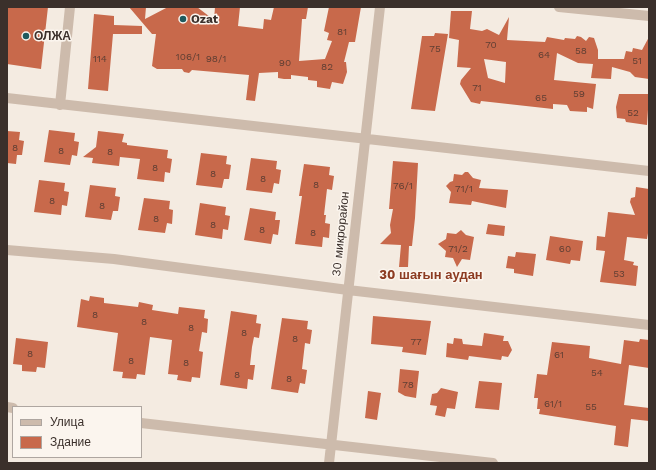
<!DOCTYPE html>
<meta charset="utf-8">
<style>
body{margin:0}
#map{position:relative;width:656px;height:470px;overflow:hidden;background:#f4ebe1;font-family:"Work Sans",sans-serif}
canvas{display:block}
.frame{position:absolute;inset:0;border:8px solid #3b302b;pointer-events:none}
.legend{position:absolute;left:12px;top:406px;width:130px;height:52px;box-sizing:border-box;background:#fbf5ee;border:1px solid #aea6a0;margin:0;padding:5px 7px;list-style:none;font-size:12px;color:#3b302b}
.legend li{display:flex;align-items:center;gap:8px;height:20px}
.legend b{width:20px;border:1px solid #aea6a0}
</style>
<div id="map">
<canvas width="656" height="470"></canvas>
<div class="frame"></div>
<ul class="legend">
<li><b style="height:5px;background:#cdbbac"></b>Улица</li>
<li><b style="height:11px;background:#c8694b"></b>Здание</li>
</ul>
</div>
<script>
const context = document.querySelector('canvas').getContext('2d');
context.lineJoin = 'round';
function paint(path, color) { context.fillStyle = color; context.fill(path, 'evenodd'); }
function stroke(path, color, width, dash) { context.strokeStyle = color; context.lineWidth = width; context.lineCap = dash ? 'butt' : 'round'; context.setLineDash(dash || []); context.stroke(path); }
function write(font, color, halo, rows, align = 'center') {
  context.font = font + ' "Work Sans",sans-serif'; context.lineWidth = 3; context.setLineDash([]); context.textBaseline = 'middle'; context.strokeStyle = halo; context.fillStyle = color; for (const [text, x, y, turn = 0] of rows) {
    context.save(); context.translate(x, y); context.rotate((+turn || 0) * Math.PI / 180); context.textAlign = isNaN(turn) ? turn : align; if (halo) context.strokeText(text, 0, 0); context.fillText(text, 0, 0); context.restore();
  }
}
paint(new Path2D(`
 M 7,7 L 48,7 L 41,69 L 7,64 Z
 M 129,7 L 146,7 L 145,19 L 168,7 L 197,7 L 214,20 L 215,7 L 240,7 L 238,26 L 263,29 L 264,19 L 271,20 L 274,7 L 308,7 L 306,19 L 302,19 L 299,61 L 325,59 L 332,41 L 327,40 L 329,33 L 324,31 L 329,7 L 361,7 L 355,42 L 349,42 L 344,62 L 346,62 L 347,72 L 343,84 L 332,82 L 330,89 L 317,87 L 317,81 L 308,80 L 308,77 L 291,75 L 291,79 L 284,79 L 278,78 L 278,72 L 259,73 L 255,101 L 246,100 L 249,75 L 192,70 L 189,73 L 184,72 L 182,69 L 157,69 L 152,66 L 156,34 L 152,34 Z
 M 451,11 L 472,11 L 470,29 L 482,31 L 487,29 L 499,35 L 509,17 L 507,40 L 545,42 L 547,37 L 564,40 L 565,38 L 575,39 L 577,36 L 581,37 L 586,41 L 589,37 L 594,38 L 598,50 L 598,59 L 624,59 L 626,51 L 632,52 L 633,48 L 642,50 L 649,37 L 649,79 L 635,77 L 630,72 L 612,67 L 611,79 L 591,78 L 593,64 L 578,63 L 557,53 L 554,80 L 596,84 L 593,109 L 587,107 L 587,112 L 570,111 L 567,105 L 553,104 L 553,109 L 481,101 L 480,104 L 471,102 L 460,84 L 461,80 L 471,68 L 457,67 L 459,40 L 449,38 ZM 484,59 L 506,62 L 505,83 L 488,78 Z
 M 94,14 L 114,16 L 114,25 L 142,26 L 142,34 L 113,34 L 108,91 L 88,89 Z
 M 435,33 L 448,34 L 435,111 L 411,109 L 422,36 L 434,36 Z
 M 619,94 L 649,94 L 647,125 L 626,122 L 625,119 L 617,118 L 616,107 Z
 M 49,130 L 75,133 L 74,141 L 79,142 L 77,156 L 72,155 L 70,165 L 44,162 Z
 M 7,131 L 20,132 L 19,140 L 24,141 L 22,155 L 17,155 L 16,164 L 7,163 Z
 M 98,131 L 124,134 L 122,142 L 127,143 L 127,145 L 168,150 L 167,158 L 172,159 L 170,173 L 165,172 L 164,182 L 137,179 L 140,159 L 120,157 L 119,166 L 92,163 L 93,158 L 83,157 L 96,147 Z
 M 201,153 L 227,156 L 226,164 L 231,165 L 229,179 L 224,179 L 222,188 L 196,185 Z
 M 251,158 L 277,161 L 276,169 L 281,170 L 279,184 L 274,183 L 272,193 L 246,190 Z
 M 393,161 L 418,163 L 415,218 L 412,246 L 409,246 L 408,267 L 399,267 L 401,245 L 380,244 L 391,233 L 390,225 L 393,209 L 389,209 Z
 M 304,164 L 330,167 L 329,175 L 334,176 L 332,190 L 327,189 L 324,215 L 326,215 L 325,223 L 330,224 L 329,238 L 323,237 L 322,247 L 295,244 L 302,196 L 299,196 Z
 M 465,172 L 468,172 L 473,178 L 481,180 L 479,188 L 508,190 L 506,208 L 472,201 L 471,205 L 449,203 L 451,192 L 446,186 L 450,182 L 453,181 L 454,174 L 462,175 Z
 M 39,180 L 65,183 L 64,191 L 69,192 L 67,206 L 62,205 L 61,215 L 34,212 Z
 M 90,185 L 116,188 L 115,196 L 120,197 L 118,211 L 113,211 L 111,220 L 85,217 Z
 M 636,187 L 649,189 L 649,227 L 647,239 L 627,237 L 624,260 L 634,262 L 633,265 L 638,266 L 636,286 L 600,282 L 605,251 L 596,250 L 597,236 L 605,237 L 608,212 L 635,215 L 630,202 L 631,198 L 635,197 Z
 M 144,198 L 170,201 L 169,209 L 173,210 L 172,224 L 167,223 L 165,233 L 138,230 Z
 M 200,203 L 226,207 L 225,215 L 230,216 L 228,230 L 223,229 L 222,239 L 195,235 Z
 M 250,208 L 276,212 L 275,220 L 280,220 L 278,235 L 273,234 L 271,244 L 244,240 Z
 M 488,224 L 505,226 L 504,236 L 486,234 Z
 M 461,230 L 466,235 L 474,237 L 470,260 L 462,259 L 457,267 L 453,258 L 445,257 L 446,251 L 438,244 L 446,239 L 447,233 L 456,234 Z
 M 550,236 L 583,241 L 580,261 L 571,260 L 570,264 L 546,260 Z
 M 516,252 L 536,254 L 533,276 L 514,273 L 514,269 L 506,268 L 508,256 L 515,257 Z
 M 90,296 L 104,298 L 104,303 L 138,307 L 139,302 L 153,305 L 152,310 L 178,314 L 179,307 L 205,310 L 204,318 L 208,319 L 207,333 L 202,332 L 199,351 L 203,352 L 200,378 L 192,377 L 191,382 L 177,380 L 178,375 L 168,374 L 172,340 L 150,337 L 145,375 L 137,374 L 136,379 L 122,378 L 123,372 L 113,371 L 118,333 L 77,327 L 81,299 L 89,301 Z
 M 231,311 L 257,315 L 256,323 L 261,324 L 259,338 L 254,337 L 252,347 L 250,365 L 255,365 L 253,380 L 248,379 L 247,389 L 220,385 Z
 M 373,316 L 431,321 L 426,355 L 402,352 L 403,347 L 371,344 Z
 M 282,318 L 308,321 L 307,329 L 312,330 L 310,344 L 305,343 L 302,369 L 307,370 L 305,384 L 300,383 L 298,393 L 271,389 Z
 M 484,333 L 504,336 L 503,341 L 508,341 L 512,350 L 508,357 L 502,356 L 501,360 L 469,356 L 468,360 L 446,357 L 447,343 L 453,344 L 454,338 L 462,339 L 463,344 L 482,346 Z
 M 16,338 L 48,342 L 45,368 L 37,367 L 36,372 L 22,371 L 22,365 L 13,364 Z
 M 640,339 L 649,340 L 649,368 L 629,365 L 624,405 L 649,408 L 649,421 L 631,419 L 628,447 L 614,445 L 616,426 L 539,414 L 540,409 L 537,409 L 538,398 L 534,398 L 537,374 L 547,375 L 552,342 L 590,346 L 589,358 L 621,364 L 624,340 L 639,342 Z
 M 400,369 L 419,371 L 416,398 L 405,396 L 398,392 Z
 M 479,381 L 502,383 L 499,410 L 475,408 Z
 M 441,388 L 458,392 L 455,409 L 447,408 L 445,417 L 435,415 L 437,406 L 430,405 L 432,394 L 437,393 Z
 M 368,391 L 381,393 L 377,420 L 365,418 Z`), '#c8694b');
stroke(new Path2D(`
 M 559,7 L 649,16
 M 7,98 L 649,171
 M 60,105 L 70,7
 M 7,250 L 114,259 L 348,290 L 649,325
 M 7,407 L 13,408
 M 141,423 L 493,463
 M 329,463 L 380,7`), '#cdbbac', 10);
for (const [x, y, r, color] of [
 [183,19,4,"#1f5a5e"],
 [26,36,4,"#1f5a5e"]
]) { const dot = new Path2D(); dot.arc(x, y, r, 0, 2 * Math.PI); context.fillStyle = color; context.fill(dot); stroke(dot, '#fbf5ee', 1.5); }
write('10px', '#5e3e33', null, [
 ["81",342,32],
 ["70",491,45],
 ["75",435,49],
 ["58",581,51],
 ["64",544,55],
 ["106/1",188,57],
 ["114",100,59],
 ["98/1",216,59],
 ["51",637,61],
 ["90",285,63],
 ["82",327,67],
 ["71",477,88],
 ["59",579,94],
 ["65",541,98],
 ["52",633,113],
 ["8",15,148],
 ["8",61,151],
 ["8",110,152],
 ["8",155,168],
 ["8",213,174],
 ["8",263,179],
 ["8",316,185],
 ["76/1",403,186],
 ["71/1",464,189],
 ["8",52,201],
 ["8",102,206],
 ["8",156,219],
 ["8",213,225],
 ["8",262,230],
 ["8",313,233],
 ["71/2",458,249],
 ["60",565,249],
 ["53",619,274],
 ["8",95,315],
 ["8",144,322],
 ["8",191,328],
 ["8",244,333],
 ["8",295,339],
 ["77",416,342],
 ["8",30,354],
 ["61",559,355],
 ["8",131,361],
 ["8",186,363],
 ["54",597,373],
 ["8",237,375],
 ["8",289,379],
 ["78",408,385],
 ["61/1",553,404],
 ["55",591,407]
]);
write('bold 12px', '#3b302b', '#fbf5ee', [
 ["Ozat",191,19],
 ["ОЛЖА",34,36]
], 'left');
write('12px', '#3b302b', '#fbf5ee', [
 ["30 микрорайон",341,234,-84]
]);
write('bold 13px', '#8c3b22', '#fbf5ee', [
 ["30 шағын аудан",431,275]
]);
</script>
